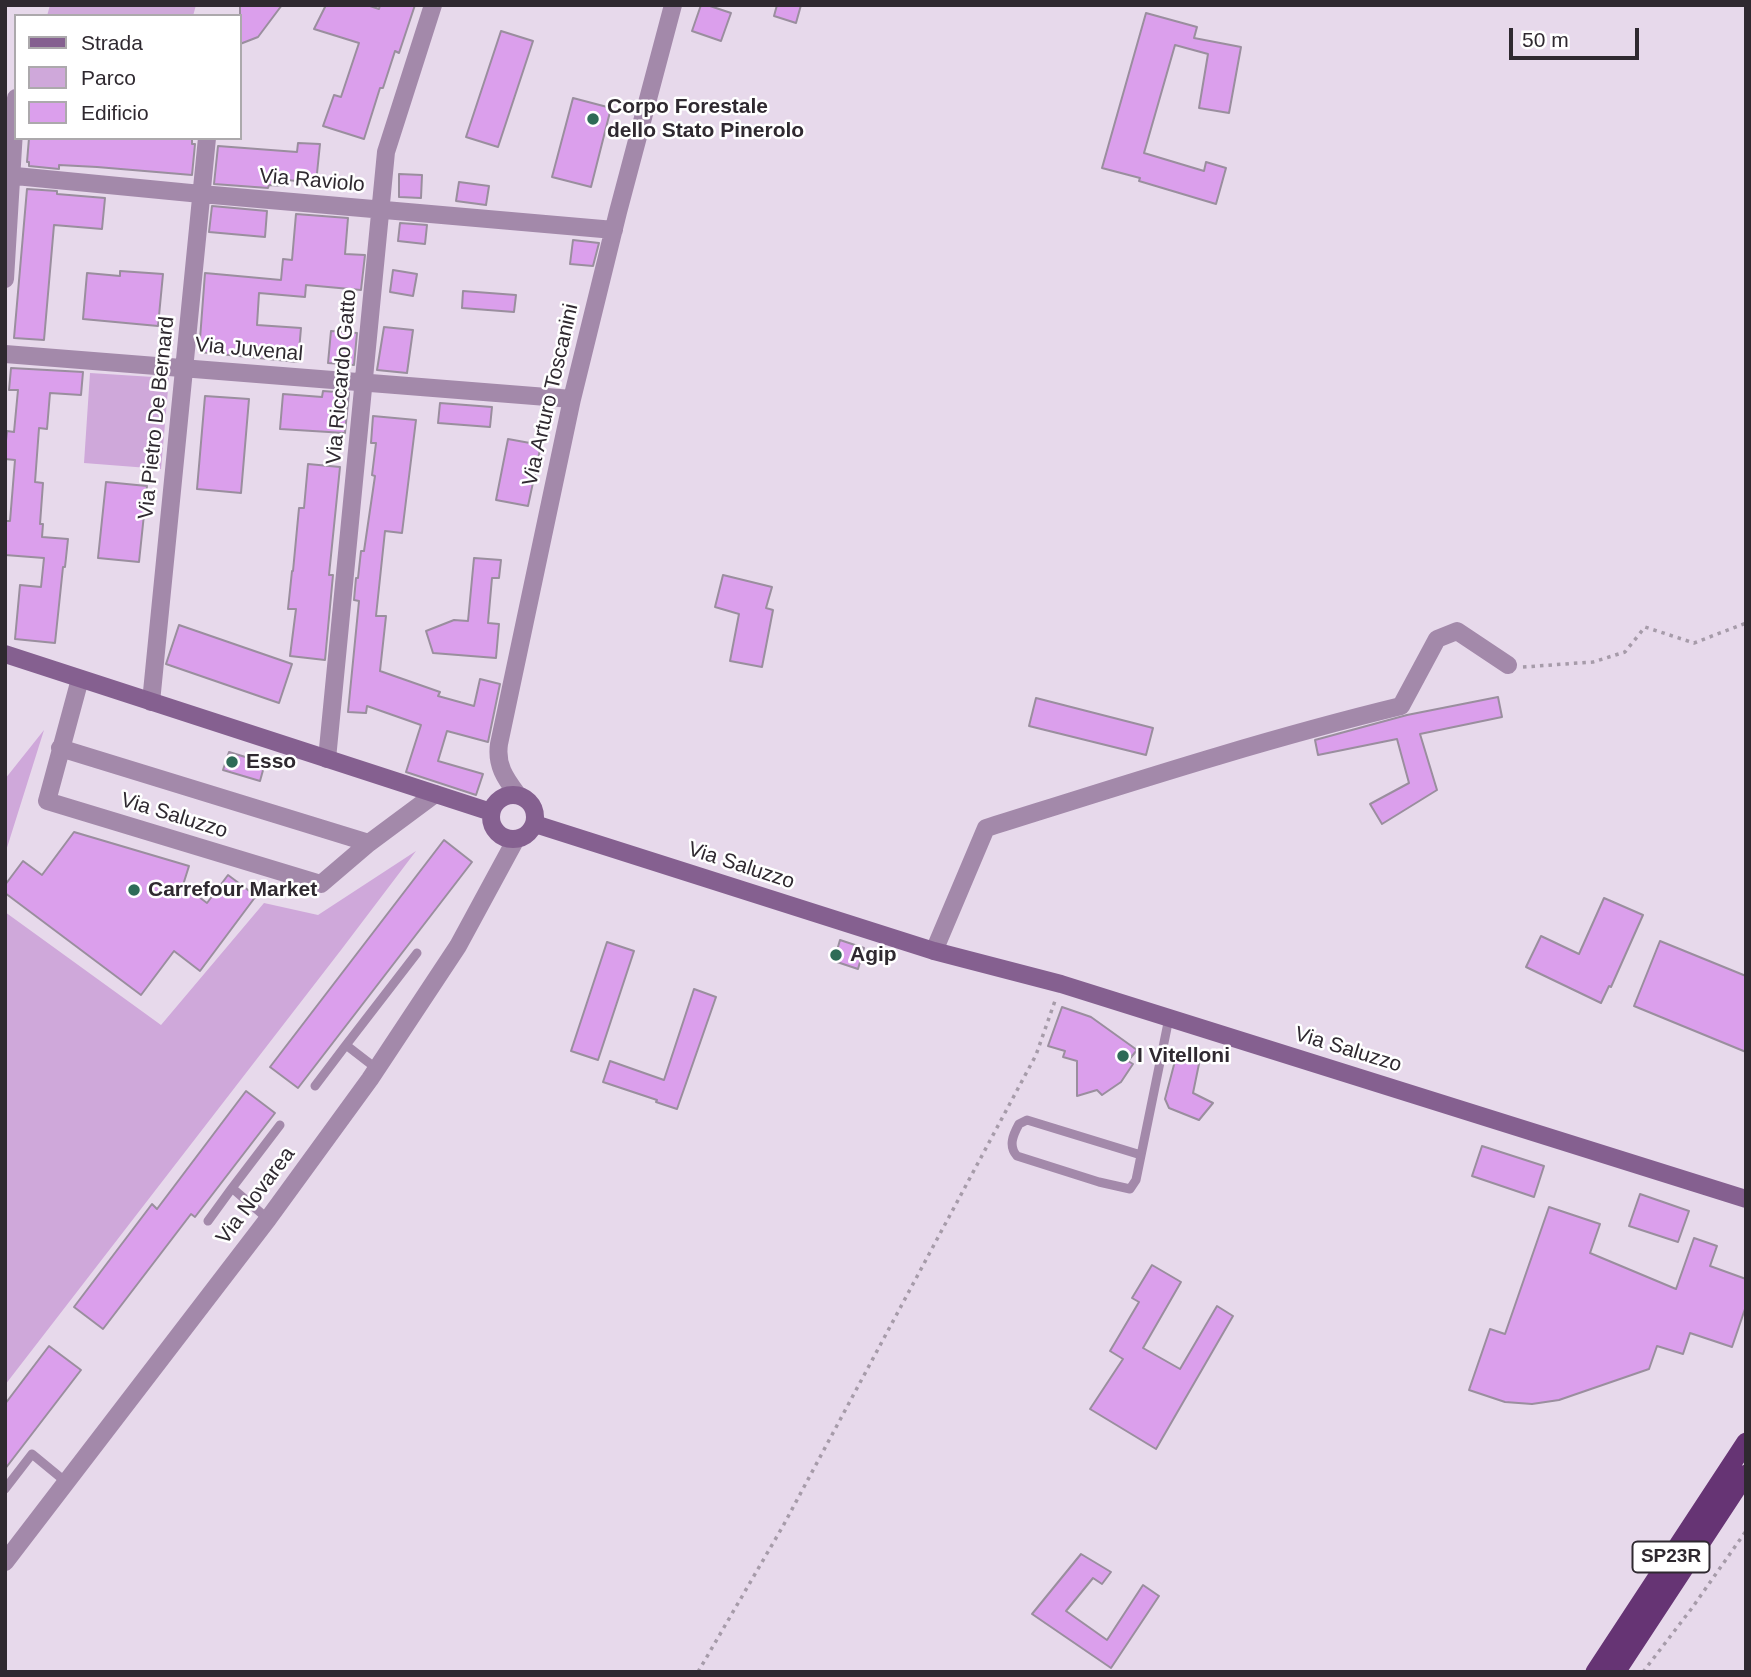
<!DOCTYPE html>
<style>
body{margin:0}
#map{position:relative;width:1751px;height:1677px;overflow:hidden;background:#e7d9eb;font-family:Helvetica,sans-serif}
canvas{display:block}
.frame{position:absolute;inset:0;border:7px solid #2f2930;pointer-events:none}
.legend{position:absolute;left:14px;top:14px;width:228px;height:126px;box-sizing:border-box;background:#fff;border:2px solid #aca9ac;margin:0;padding:9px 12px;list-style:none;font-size:21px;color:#2f2930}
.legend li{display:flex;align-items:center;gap:14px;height:35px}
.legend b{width:35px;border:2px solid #aca9ac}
.scale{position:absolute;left:1509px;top:28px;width:130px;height:32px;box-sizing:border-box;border:4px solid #2f2930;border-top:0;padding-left:9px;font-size:21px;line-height:24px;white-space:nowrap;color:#2f2930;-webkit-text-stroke:5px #fff;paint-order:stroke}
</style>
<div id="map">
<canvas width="1751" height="1677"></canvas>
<div class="frame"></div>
<ul class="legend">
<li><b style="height:9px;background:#856090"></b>Strada</li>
<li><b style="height:19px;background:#cfa8da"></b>Parco</li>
<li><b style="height:19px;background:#db9fec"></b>Edificio</li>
</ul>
<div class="scale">50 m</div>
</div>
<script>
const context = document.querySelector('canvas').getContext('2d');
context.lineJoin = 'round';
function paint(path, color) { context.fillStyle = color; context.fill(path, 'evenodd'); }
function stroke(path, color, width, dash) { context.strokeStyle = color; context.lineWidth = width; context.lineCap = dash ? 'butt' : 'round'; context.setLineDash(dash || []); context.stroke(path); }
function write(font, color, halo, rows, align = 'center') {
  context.font = font + ' Helvetica,sans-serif'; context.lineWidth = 5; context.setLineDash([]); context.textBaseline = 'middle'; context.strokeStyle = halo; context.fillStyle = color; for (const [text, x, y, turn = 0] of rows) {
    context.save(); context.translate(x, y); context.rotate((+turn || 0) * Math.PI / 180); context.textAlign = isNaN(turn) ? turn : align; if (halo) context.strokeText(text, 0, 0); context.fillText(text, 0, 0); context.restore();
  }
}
paint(new Path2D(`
 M 50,5 L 196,5 L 193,16 L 47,16 Z
 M 90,373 L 169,378 L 161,469 L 84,463 Z
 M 44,730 L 5,854 L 5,779 Z
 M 416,851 L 341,950 L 5,1385 L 5,912 L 161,1025 L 264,903 L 318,915 Z`), '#cfa8da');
const building = new Path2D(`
 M 240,5 L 282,5 L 258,37 L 240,44 Z
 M 326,5 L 367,5 L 379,9 L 380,5 L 415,5 L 399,53 L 395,51 L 383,88 L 380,88 L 364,139 L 323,126 L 334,95 L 341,97 L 359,43 L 314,29 Z
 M 701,5 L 707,5 L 731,13 L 721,41 L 692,31 Z
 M 777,5 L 801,5 L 796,23 L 774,16 Z
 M 1146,13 L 1197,27 L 1194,38 L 1241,47 L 1229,113 L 1199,108 L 1208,54 L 1175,45 L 1144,153 L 1204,171 L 1206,162 L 1226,168 L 1216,204 L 1139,181 L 1140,178 L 1102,168 Z
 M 501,31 L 533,41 L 498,147 L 466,137 Z
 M 573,98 L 611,108 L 591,187 L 552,177 Z
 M 29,138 L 192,139 L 192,144 L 195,144 L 192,175 L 97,167 L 59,165 L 59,169 L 29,166 L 29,162 L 27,162 Z
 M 298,143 L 320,144 L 316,183 L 287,180 L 287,186 L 269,185 L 268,188 L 214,184 L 218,146 L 297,152 Z
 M 399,174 L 422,175 L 421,198 L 399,197 Z
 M 459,182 L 489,186 L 486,205 L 456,201 Z
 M 27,189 L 57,191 L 57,194 L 105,198 L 102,229 L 54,225 L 44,340 L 14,338 Z
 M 212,206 L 267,211 L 265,237 L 209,232 Z
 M 296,214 L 348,218 L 345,254 L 365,255 L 361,290 L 306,285 L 305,297 L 259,293 L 257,325 L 301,328 L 298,362 L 199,352 L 205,273 L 281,280 L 283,259 L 292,260 Z
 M 400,223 L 427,225 L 425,244 L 398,241 Z
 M 573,240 L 599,243 L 593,266 L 570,264 Z
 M 393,270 L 417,274 L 413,296 L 390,292 Z
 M 120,271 L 163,274 L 158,326 L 83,319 L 87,273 L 120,276 Z
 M 463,291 L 516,295 L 514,312 L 462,308 Z
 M 384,327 L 413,330 L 407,373 L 377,370 Z
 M 331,331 L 357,333 L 354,365 L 328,363 Z
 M 11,368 L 83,372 L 81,395 L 50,393 L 47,429 L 39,428 L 35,482 L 43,483 L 40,524 L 43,524 L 42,537 L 68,539 L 65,567 L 63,567 L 55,643 L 15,639 L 20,585 L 41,587 L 44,558 L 5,555 L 6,521 L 10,521 L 15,460 L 5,459 L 5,450 L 7,431 L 14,432 L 18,390 L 9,390 Z
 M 323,391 L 349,393 L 345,433 L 280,429 L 283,394 L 322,397 Z
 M 205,396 L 249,399 L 241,493 L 197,489 Z
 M 440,403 L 492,407 L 490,427 L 438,423 Z
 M 373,416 L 416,420 L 402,533 L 385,531 L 376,616 L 386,616 L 380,671 L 440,692 L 438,696 L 474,706 L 480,679 L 500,684 L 488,742 L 447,731 L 438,761 L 483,774 L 476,795 L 406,772 L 421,725 L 367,706 L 366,713 L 348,712 L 359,601 L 354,600 L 356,578 L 358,578 L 361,551 L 364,551 L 375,476 L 372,475 L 376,443 L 371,443 Z
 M 508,439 L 541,445 L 528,506 L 496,500 Z
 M 308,464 L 340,467 L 329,575 L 333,575 L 325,660 L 290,656 L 296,609 L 288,609 L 292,571 L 293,571 L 299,508 L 304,508 Z
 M 106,482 L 147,486 L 139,562 L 98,558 Z
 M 474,558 L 501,560 L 499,578 L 492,578 L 488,623 L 499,624 L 496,658 L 433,653 L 426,631 L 454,620 L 468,621 Z
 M 723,575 L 772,587 L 766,608 L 773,610 L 762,667 L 730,661 L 739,614 L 715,607 Z
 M 179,625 L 292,664 L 279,703 L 166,664 Z
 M 1498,697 L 1502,717 L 1420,734 L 1437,790 L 1382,824 L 1370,804 L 1409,783 L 1397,739 L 1318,755 L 1315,740 L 1407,715 Z
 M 1036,698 L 1153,728 L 1146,755 L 1029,726 Z
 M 229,752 L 265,763 L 260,781 L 223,770 Z
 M 74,832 L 189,866 L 183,885 L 207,903 L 228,875 L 256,896 L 200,971 L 174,951 L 141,995 L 5,893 L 5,885 L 23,861 L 42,875 Z
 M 444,840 L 472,862 L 298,1088 L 270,1067 Z
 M 1604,898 L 1643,915 L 1611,987 L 1609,986 L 1601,1003 L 1526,967 L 1541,936 L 1579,954 Z
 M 840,940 L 864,948 L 858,969 L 834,961 Z
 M 1660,941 L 1746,976 L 1746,1052 L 1634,1006 Z
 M 607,942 L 634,951 L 598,1060 L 571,1051 Z
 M 694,989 L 716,997 L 677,1109 L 656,1102 L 657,1100 L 603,1082 L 610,1061 L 664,1080 Z
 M 1062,1007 L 1091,1017 L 1137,1050 L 1128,1061 L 1133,1064 L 1121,1082 L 1102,1095 L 1097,1090 L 1077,1096 L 1077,1061 L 1063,1057 L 1065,1051 L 1048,1046 Z
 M 1200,1059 L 1193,1093 L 1213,1103 L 1199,1120 L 1169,1108 L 1165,1099 L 1175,1061 Z
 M 246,1091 L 275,1113 L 195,1217 L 191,1214 L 103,1329 L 74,1307 L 152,1204 L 157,1209 Z
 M 1482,1146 L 1544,1166 L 1534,1197 L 1472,1176 Z
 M 1640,1194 L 1689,1211 L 1678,1242 L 1629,1226 Z
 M 1549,1207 L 1600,1224 L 1590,1253 L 1676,1289 L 1694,1238 L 1717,1246 L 1710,1266 L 1746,1279 L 1746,1306 L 1732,1347 L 1690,1333 L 1683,1354 L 1657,1346 L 1649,1369 L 1559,1400 L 1532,1404 L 1505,1402 L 1469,1390 L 1490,1329 L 1505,1334 Z
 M 1152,1265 L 1181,1282 L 1143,1348 L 1180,1369 L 1217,1306 L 1233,1316 L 1156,1449 L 1090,1409 L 1123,1359 L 1110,1351 L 1139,1302 L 1132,1298 Z
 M 49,1346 L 81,1370 L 5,1469 L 5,1404 Z
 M 1081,1554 L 1111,1572 L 1102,1584 L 1093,1578 L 1066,1611 L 1107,1640 L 1143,1585 L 1159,1596 L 1111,1668 L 1032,1614 Z`);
paint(building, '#db9fec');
stroke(building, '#9a8e9e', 2);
stroke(new Path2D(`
 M 1523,667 L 1593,662 L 1625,652 L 1645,627 L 1694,643 L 1746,623
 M 698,1672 L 783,1526 L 1036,1055 L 1056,998
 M 1643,1672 L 1692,1608 L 1746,1531`), '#a69ba9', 3.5, [3.5, 5]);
stroke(new Path2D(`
 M 346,1045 L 417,953
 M 315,1086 L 346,1045 L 377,1069
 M 1141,1155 L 1027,1120 L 1019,1124 C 1013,1135 1008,1146 1017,1156 L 1099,1182 L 1130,1189 L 1136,1180 L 1169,1018
 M 268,1219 L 232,1188 L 280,1125
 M 208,1221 L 232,1188
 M 5,1489 L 32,1454 L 66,1482`), '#a389aa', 9);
stroke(new Path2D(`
 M 5,175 L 201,194 L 614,230
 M 5,279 L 16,98
 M 5,354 L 572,399
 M 80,679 L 47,801 L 321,884 L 369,843 L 435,794
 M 151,702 L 207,138
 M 60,748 L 369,843
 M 327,759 L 386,152 L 433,5
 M 517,794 C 505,778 496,765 499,744 L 572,399 L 618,212 L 673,5
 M 934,951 L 986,828 C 1123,785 1261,740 1401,706 L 1437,639 L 1457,631 L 1508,665
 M 5,1562 L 268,1219 L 370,1079 L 458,946 L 516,839`), '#a389aa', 18);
stroke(new Path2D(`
 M 5,654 L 491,812
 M491 817a22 22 0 1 1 44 0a22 22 0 1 1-44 0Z
 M 535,824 L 934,951 L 1061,984 L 1746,1199`), '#856090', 18);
stroke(new Path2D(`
 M 1595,1672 L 1746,1442
 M 1616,1672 L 1746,1474`), '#663474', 19);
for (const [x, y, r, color] of [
 [593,119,7,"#2e6b57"],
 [232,762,7,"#2e6b57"],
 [134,890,7,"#2e6b57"],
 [836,955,7,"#2e6b57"],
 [1123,1056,7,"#2e6b57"]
]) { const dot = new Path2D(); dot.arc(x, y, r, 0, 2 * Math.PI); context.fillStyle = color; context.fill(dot); stroke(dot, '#fff', 2.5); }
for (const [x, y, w] of [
 [1671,1557,77]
]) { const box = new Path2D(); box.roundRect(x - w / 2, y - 15.5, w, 31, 5); context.fillStyle = '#fff'; context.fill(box); stroke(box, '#2f2930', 2); }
write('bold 19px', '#2f2930', null, [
 ["SP23R",1671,1557]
]);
write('bold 21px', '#2f2930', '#fff', [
 ["Corpo Forestale",607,107],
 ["dello Stato Pinerolo",607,131],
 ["Esso",246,762],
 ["Carrefour Market",148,890],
 ["Agip",850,955],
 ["I Vitelloni",1137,1056]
], 'left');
write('21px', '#2f2930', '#fff', [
 ["Via Raviolo",312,181,5],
 ["Via Juvenal",249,350,5],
 ["Via Riccardo Gatto",342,377,-85],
 ["Via Arturo Toscanini",551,395,-77],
 ["Via Pietro De Bernard",157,418,-84],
 ["Via Saluzzo",174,816,17],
 ["Via Saluzzo",741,866,18],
 ["Via Saluzzo",1348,1050,17],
 ["Via Novarea",256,1196,-53]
]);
</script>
